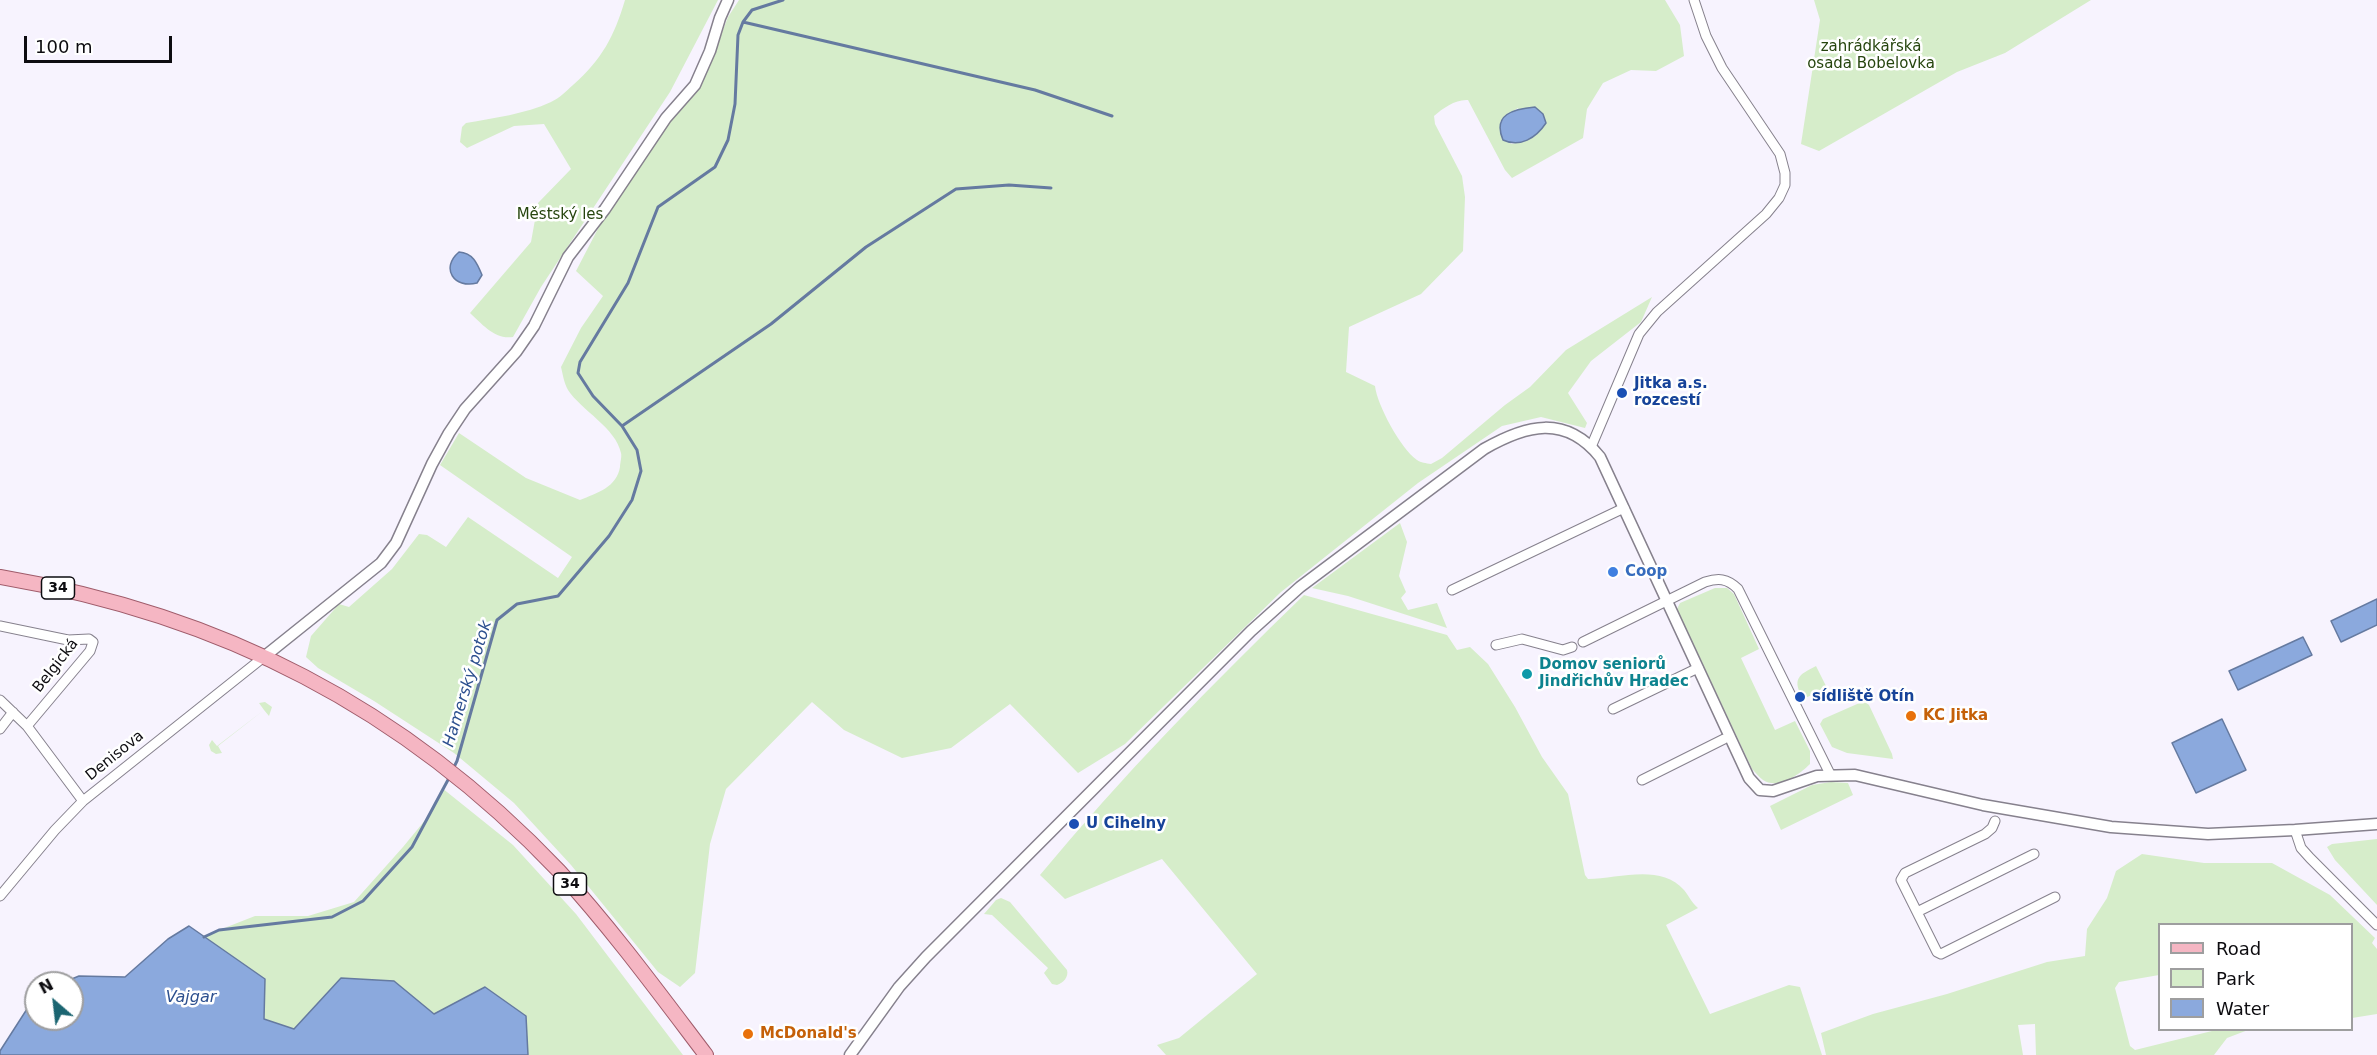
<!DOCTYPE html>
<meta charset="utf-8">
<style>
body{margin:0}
#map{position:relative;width:2377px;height:1055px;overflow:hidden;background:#f7f3fe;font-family:"DejaVu Sans",sans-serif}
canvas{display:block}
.legend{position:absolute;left:2158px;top:923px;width:195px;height:108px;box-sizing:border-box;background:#fff;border:2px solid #9e9e9f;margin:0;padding:8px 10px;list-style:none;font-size:18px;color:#0d0c10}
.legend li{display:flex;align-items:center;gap:12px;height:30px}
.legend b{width:30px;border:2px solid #9e9e9f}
.north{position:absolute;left:24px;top:971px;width:60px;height:60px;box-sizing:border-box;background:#fff;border:2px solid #9e9e9f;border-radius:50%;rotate:332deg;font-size:16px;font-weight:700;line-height:24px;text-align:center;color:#0d0c10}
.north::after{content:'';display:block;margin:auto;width:21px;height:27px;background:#1b6571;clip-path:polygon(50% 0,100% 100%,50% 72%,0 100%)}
.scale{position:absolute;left:24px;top:36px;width:148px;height:27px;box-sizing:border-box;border:3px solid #0d0c10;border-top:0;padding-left:8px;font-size:18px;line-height:21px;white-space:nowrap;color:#0d0c10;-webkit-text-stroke:4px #fff;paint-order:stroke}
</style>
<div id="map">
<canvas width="2377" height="1055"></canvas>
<ul class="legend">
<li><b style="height:8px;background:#f5b6c3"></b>Road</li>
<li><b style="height:16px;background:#d6edca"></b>Park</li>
<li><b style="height:16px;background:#8ba9dd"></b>Water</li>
</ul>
<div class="north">N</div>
<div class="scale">100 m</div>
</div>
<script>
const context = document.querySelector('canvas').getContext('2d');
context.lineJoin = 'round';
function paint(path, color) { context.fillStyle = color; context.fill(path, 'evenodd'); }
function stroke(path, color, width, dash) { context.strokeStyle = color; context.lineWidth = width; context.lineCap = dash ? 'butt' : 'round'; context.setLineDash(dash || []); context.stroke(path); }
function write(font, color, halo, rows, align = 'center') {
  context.font = font + ' "DejaVu Sans",sans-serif'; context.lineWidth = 5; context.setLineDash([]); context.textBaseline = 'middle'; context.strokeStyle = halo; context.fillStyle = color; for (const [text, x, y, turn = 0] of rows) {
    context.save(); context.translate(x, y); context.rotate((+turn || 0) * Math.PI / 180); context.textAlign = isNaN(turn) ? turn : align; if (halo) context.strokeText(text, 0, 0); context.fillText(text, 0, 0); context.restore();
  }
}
paint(new Path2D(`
 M 625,0 L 718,0 L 670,92 L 541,287 L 513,337 C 495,340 482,324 470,313 L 531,242 L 538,203 L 571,169 L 544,124 L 514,126 L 467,148 L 460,142 L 462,127 L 466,123 C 494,118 525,114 551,102 C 560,98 566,91 573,85 C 602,59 614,37 625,0 Z
 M 739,0 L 1665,0 L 1680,25 L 1684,56 L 1656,71 L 1631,70 L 1603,83 L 1587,109 L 1583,138 L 1512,178 L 1505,170 L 1468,100 C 1456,99 1443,108 1434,116 L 1435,124 L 1462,176 L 1465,197 L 1463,251 L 1421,294 L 1349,327 L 1346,372 L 1375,386 C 1377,405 1401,449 1417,460 C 1421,463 1426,463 1431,464 L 1442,458 L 1505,405 L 1530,387 L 1566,350 L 1652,297 L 1641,322 L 1591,361 L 1568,393 L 1587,423 L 1585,428 L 1541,417 L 1502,426 L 1418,483 L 1281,592 L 1125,744 L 1078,773 L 1010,704 L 951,748 L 902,758 L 844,730 L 812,702 L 726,789 L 710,844 L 695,973 L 680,987 L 658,972 L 571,865 L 514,803 L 454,753 L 374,701 L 318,668 L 306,657 L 311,636 L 339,604 L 349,607 L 392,569 L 419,534 L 427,535 L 446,547 L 468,517 L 558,578 L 572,557 L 440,465 L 459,433 L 526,478 L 580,500 C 597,493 617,487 620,467 C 620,463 622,457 621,453 C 616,428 581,410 568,390 C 564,383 563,375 561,367 L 581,328 L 603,296 L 576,271 L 602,221 L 696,85 L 714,53 L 728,17 ZM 1518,108 L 1526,141 L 1511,144 L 1500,122 L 1505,116 Z
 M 1814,0 L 2091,0 L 2005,53 L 1957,72 L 1819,151 L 1801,144 L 1820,20 Z
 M 1400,523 L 1407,542 L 1399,576 L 1406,592 L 1401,598 L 1408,610 L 1437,603 L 1447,628 L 1348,596 L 1312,588 Z
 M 1715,588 L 1727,588 L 1734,594 L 1759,649 L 1741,658 L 1775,730 L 1795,721 L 1810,751 L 1810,764 C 1799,775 1778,790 1763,780 C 1759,777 1755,772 1752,769 L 1677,609 L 1680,603 Z
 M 1304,595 L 1447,635 L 1457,650 L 1470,647 L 1488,664 L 1515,707 L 1542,757 L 1568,794 L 1585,875 L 1588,879 C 1618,879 1660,863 1684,890 C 1689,896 1691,902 1698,908 L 1666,925 L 1710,1014 L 1789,985 L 1800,987 L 1822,1055 L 1166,1055 L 1157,1045 L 1179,1038 L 1257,974 L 1162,859 L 1065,899 L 1040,875 C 1122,776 1212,684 1304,595 Z
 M 1816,666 L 1827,688 L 1803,699 C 1792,679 1798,675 1816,666 Z
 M 1864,701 L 1869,705 L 1892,754 L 1893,759 L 1847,753 L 1832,747 L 1820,724 L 1823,719 Z
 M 265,702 L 272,707 L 269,716 L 264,710 L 218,746 L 222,753 L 216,754 L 211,751 L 209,745 L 212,740 L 217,746 L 264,710 L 259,703 Z
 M 1831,782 L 1848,783 L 1853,795 L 1781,830 L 1770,806 L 1812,785 Z
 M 442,788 L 513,845 L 576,914 L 683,1055 L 528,1055 L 526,1016 L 485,987 L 434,1014 L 394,981 L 341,978 L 294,1029 L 264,1019 L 204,936 L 255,916 L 308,916 L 354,902 L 403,847 L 426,819 L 435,806 Z
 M 2377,839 L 2377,905 L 2335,860 L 2327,847 L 2332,844 Z
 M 2142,854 L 2204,863 L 2272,863 L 2330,895 L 2375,938 L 2372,943 L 2377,949 L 2377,1014 L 2352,1018 L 2352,924 L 2160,924 L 2159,975 L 2119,982 L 2115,988 L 2130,1046 L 2135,1050 L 2216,1030 L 2248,1030 L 2227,1038 L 2214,1055 L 2036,1055 L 2035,1024 L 2018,1025 L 2023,1055 L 1826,1055 L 1821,1033 L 1873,1014 L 1947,994 L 2047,962 L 2085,956 L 2087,929 L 2107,898 L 2116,871 Z
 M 1001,898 L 1010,902 L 1067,970 C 1069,977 1063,983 1057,985 L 1052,984 L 1044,973 L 1048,968 L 992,915 L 984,914 L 996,900 Z`), '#d6edca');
const water = new Path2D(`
 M 1535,107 L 1543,114 L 1546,123 C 1536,138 1520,148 1503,140 C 1492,114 1514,109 1535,107 Z
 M 459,252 C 473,253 477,263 482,275 L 477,283 C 454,289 440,268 459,252 Z
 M 2377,599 L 2377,625 L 2341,642 L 2331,621 Z
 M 2303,637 L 2312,655 L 2238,690 L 2229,671 Z
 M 2222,719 L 2246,770 L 2196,793 L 2172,743 Z
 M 189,926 L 265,979 L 264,1019 L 294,1029 L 341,978 L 394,981 L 434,1014 L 485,987 L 526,1016 L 528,1055 L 0,1055 L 0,1051 L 36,995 L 36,1019 L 72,1019 L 72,983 L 62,983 L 79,976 L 125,977 L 168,939 Z`);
paint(water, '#8ba9dd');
stroke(water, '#657aa0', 1.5);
stroke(new Path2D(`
 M 743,22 L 1035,90 L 1112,116
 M 622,426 L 771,324 L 866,247 L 956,189 L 1009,185 L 1051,188
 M 453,769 L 457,761 L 497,620 L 517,604 L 558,596 L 609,536 L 632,500 L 641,471 L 637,450 L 622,426 L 593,396 L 578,373 L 580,362 L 628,283 L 658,207 L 715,167 L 728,140 L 735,104 L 738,35 L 743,22 L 752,10 L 783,0
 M 204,937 L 219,930 L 332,917 L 363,901 L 412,847 L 449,778`), '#657aa0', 3);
const minor = new Path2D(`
 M 1591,447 L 1639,334 L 1657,312 L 1766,214 L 1779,198 L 1785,185 L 1785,173 L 1780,154 L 1722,68 L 1706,36 L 1694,0
 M 1452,590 L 1624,508
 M 0,626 L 68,640 L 89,639 L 93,642 L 90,651 L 27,726
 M 1583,642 L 1705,582 C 1718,578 1727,578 1738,589 L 1830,774
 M 1496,645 L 1522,639 L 1563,650 L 1572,647
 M 0,700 L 27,726 L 83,801
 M 1613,709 L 1698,668
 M 0,729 L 13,712
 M 1642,780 L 1724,739
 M 1995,821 L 1992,828 L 1985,834 L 1905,873 L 1901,880 L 1937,952 L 1941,954 L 2055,897
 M 2295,830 L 2301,848 L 2310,858 L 2377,925
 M 0,896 L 55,830 L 83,801 L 265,656
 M 1917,912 L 2034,854`);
const tertiary = new Path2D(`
 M 265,656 L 381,563 L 396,543 L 432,464 L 449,433 L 465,409 L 516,352 L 534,326 L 568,257 L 605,209 L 666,118 L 695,85 L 710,51 L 720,18 L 728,0
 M 850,1055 L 899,987 L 926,957 L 1251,631 L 1300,587 L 1484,449 C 1526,425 1565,414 1600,457 L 1749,778 L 1760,790 L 1773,791 L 1817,776 L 1855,775 L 1983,805 L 2111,827 L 2208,834 L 2295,830 L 2377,824`);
const primary = new Path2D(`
 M 0,577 C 222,615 403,707 559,871 C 612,929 659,993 706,1055`);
stroke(minor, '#86818d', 11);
stroke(tertiary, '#86818d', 13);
stroke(primary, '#9f5b6a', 16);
stroke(minor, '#fff', 9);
stroke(tertiary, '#fff', 10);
stroke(primary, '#f5b6c3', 14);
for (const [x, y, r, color] of [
 [1622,393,6,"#1a4fb4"],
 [1613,572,6,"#3f7fe0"],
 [1527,674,6,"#0f9aa8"],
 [1800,697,6,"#1a4fb4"],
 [1911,716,6,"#e8710a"],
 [1074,824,6,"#1a4fb4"],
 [748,1034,6,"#e8710a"]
]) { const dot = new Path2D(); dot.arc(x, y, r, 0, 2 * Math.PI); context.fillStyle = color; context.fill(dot); stroke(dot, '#fff', 2); }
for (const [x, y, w] of [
 [58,588,33],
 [570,884,33]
]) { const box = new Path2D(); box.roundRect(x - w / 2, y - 11, w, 22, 4.5); context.fillStyle = '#fff'; context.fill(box); stroke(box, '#0d0c10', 1.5); }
write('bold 14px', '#0d0c10', null, [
 ["34",58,588],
 ["34",570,884]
]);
write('15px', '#26450e', '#fff', [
 ["zahrádkářská",1871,47],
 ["osada Bobelovka",1871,64],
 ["Městský les",560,215]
]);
write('bold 15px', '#164399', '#fff', [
 ["Jitka a.s.",1634,384],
 ["rozcestí",1634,401],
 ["sídliště Otín",1812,697],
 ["U Cihelny",1086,824]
], 'left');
write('bold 15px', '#366cbe', '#fff', [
 ["Coop",1625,572]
], 'left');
write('bold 15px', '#0d838f', '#fff', [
 ["Domov seniorů",1539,665],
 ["Jindřichův Hradec",1539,682]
], 'left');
write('15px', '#0d0c10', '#fff', [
 ["Belgická",56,666,-52],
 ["Denisova",115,756,-39]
]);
write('bold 15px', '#c56008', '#fff', [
 ["KC Jitka",1923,716],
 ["McDonald's",760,1034]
], 'left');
write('italic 16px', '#2d508f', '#fff', [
 ["Hamerský potok",468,684,-73],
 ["Vajgar",191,998]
]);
</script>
